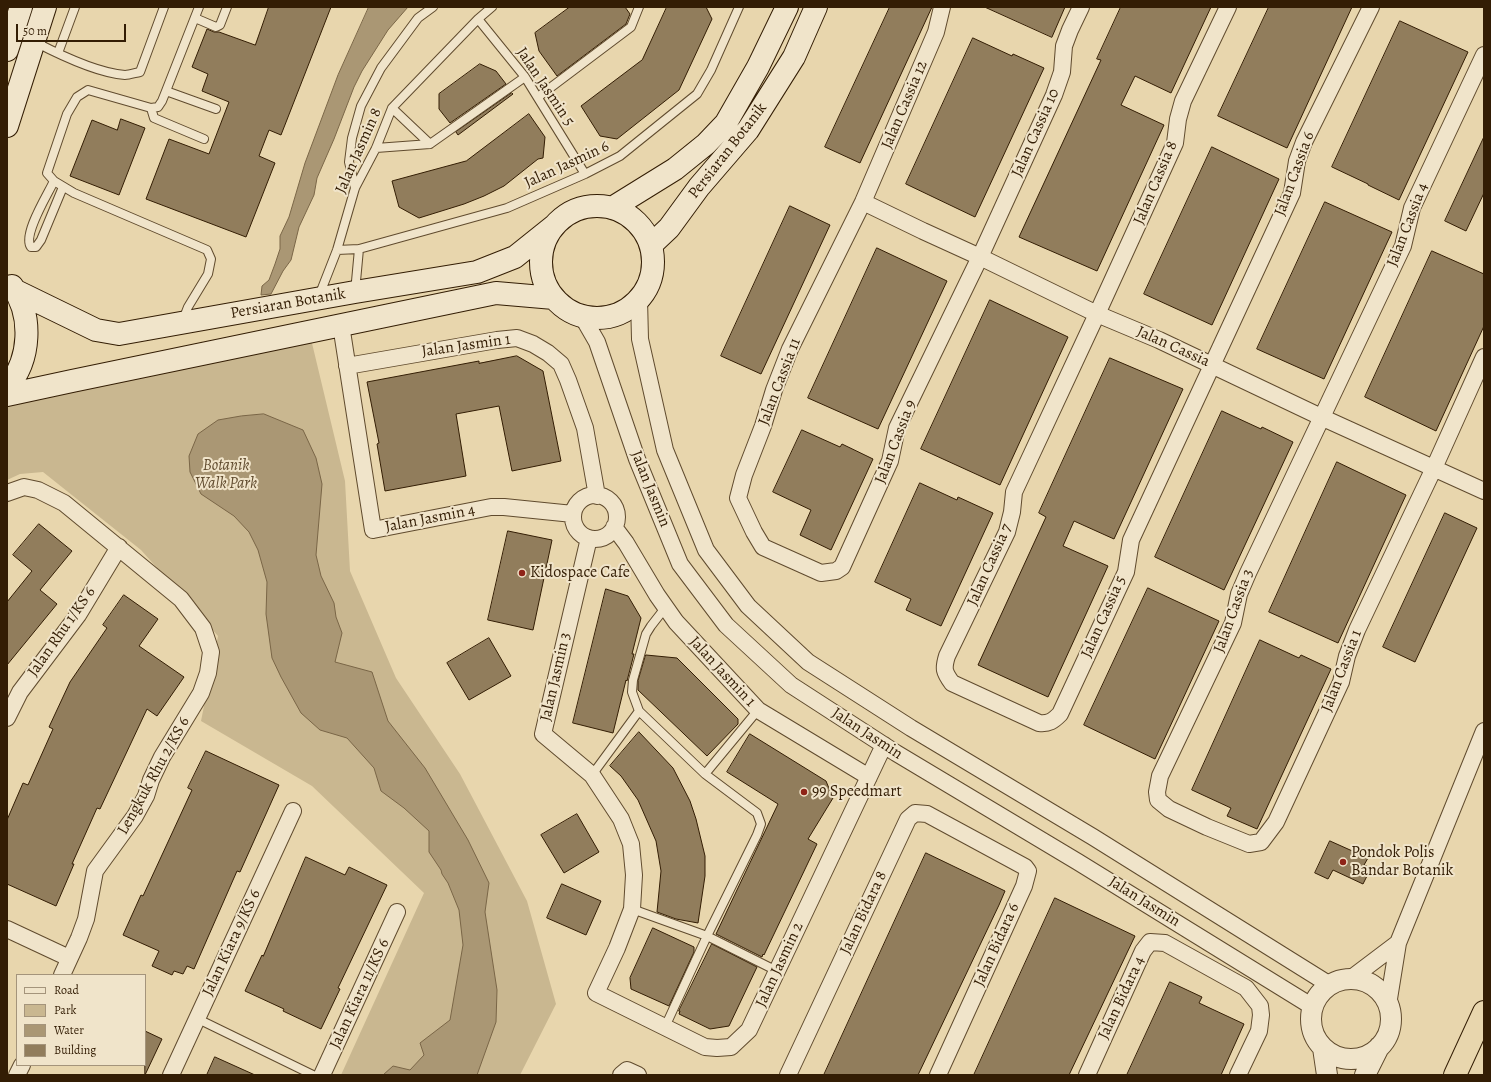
<!DOCTYPE html>
<style>
body{margin:0}
#map{position:relative;width:1491px;height:1082px;overflow:hidden;background:#e8d6ad;font-family:Alegreya,serif}
canvas{display:block}
.frame{position:absolute;inset:0;border:8px solid #331d04;pointer-events:none}
.legend{position:absolute;left:16px;top:974px;width:130px;height:92px;box-sizing:border-box;background:#f0e4ca;border:1px solid #a4947b;margin:0;padding:5px 7px;list-style:none;font-size:12px;color:#331d04}
.legend li{display:flex;align-items:center;gap:8px;height:20px}
.legend b{width:20px;border:1px solid #a4947b}
.scale{position:absolute;left:16px;top:24px;width:110px;height:18px;box-sizing:border-box;border:2px solid #331d04;border-top:0;padding-left:5px;font-size:12px;line-height:14px;white-space:nowrap;color:#331d04;-webkit-text-stroke:3px #f0e4ca;paint-order:stroke}
</style>
<div id="map">
<canvas width="1491" height="1082"></canvas>
<div class="frame"></div>
<ul class="legend">
<li><b style="height:5px;background:#f0e4ca"></b>Road</li>
<li><b style="height:11px;background:#c9b790"></b>Park</li>
<li><b style="height:11px;background:#aa9774"></b>Water</li>
<li><b style="height:11px;background:#917d5c"></b>Building</li>
</ul>
<div class="scale">50 m</div>
</div>
<script>
const context = document.querySelector('canvas').getContext('2d');
context.lineJoin = 'round';
function paint(path, color) { context.fillStyle = color; context.fill(path, 'evenodd'); }
function stroke(path, color, width, dash) { context.strokeStyle = color; context.lineWidth = width; context.lineCap = dash ? 'butt' : 'round'; context.setLineDash(dash || []); context.stroke(path); }
function write(font, color, halo, rows, align = 'center') {
  context.font = font + ' Alegreya,serif'; context.lineWidth = 4; context.setLineDash([]); context.textBaseline = 'middle'; context.strokeStyle = halo; context.fillStyle = color; for (const [text, x, y, turn = 0] of rows) {
    context.save(); context.translate(x, y); context.rotate((+turn || 0) * Math.PI / 180); context.textAlign = isNaN(turn) ? turn : align; if (halo) context.strokeText(text, 0, 0); context.fillText(text, 0, 0); context.restore();
  }
}
paint(new Path2D(`
 M 311,339 L 345,481 L 350,571 L 396,678 L 460,774 L 527,901 L 556,1004 L 520,1075 L 341,1075 L 424,893 L 312,786 L 201,721 L 218,636 L 141,550 L 43,472 L 20,474 L 7,480 L 7,406 Z`), '#c9b790');
const water = new Path2D(`
 M 369,7 L 408,7 L 388,30 L 362,71 L 354,87 L 334,139 L 317,178 L 314,195 L 299,227 L 291,260 L 283,271 L 271,294 L 261,295 L 262,286 L 269,280 L 275,264 L 280,249 L 280,236 L 289,217 L 305,163 L 338,75 Z
 M 264,414 L 303,430 L 316,458 L 322,484 L 316,555 L 321,576 L 334,603 L 336,617 L 342,633 L 335,662 L 372,672 L 388,721 L 425,768 L 468,840 L 489,883 L 485,912 L 497,990 L 496,1022 L 477,1075 L 383,1075 L 393,1066 L 410,1070 L 424,1055 L 420,1043 L 450,1020 L 463,945 L 459,910 L 448,883 L 442,874 L 441,870 L 429,852 L 429,831 L 404,808 L 381,791 L 374,768 L 347,738 L 320,730 L 301,713 L 281,677 L 272,658 L 266,614 L 267,582 L 258,550 L 249,532 L 234,516 L 201,494 L 190,472 L 189,456 L 198,434 L 218,420 L 241,416 Z`);
paint(water, '#aa9774');
stroke(water, '#7a6647', 1);
const building = new Path2D(`
 M 269,7 L 331,7 L 281,135 L 269,130 L 259,156 L 275,163 L 246,237 L 146,199 L 169,139 L 209,154 L 229,102 L 202,91 L 208,74 L 192,67 L 207,29 L 214,32 L 219,32 L 255,45 Z
 M 570,7 L 625,7 L 630,14 L 626,24 L 557,76 L 539,51 L 535,33 Z
 M 667,7 L 706,7 L 712,19 L 679,90 L 617,139 L 600,136 L 581,106 L 642,60 Z
 M 890,7 L 932,7 L 860,163 L 825,147 Z
 M 985,7 L 1065,7 L 1052,37 Z
 M 1121,7 L 1211,7 L 1171,93 L 1135,76 L 1121,105 L 1164,125 L 1097,271 L 1019,237 L 1101,60 L 1097,59 Z
 M 1269,7 L 1352,7 L 1287,148 L 1218,116 Z
 M 1400,21 L 1468,52 L 1399,200 L 1368,185 L 1368,184 L 1332,167 Z
 M 973,38 L 1012,56 L 1013,54 L 1044,68 L 975,217 L 906,184 Z
 M 480,64 L 496,71 L 506,84 L 450,123 L 439,109 L 439,94 Z
 M 512,93 L 513,94 L 458,135 L 456,132 Z
 M 529,114 L 545,137 L 543,158 L 538,159 L 504,186 L 484,196 L 464,204 L 419,218 L 399,207 L 392,181 L 466,161 Z
 M 121,119 L 145,128 L 119,195 L 70,176 L 92,120 L 117,130 Z
 M 1484,137 L 1484,193 L 1466,231 L 1445,221 Z
 M 1212,147 L 1279,179 L 1212,325 L 1144,294 Z
 M 1325,202 L 1392,232 L 1324,379 L 1257,349 Z
 M 790,206 L 830,225 L 761,374 L 721,356 Z
 M 877,248 L 947,281 L 878,429 L 808,398 Z
 M 1432,251 L 1484,274 L 1484,326 L 1436,431 L 1365,397 Z
 M 990,300 L 1068,337 L 1000,485 L 921,449 Z
 M 517,356 L 543,371 L 561,461 L 512,471 L 499,406 L 456,414 L 466,476 L 385,491 L 377,444 L 379,443 L 367,382 L 479,361 L 479,363 Z
 M 1110,358 L 1183,389 L 1114,539 L 1074,521 L 1063,546 L 1108,566 L 1048,697 L 978,665 L 1046,517 L 1039,513 Z
 M 1222,411 L 1261,429 L 1262,427 L 1293,442 L 1224,590 L 1155,557 Z
 M 802,430 L 840,447 L 842,444 L 873,459 L 831,550 L 800,535 L 811,510 L 773,492 Z
 M 1337,462 L 1406,495 L 1338,643 L 1269,612 Z
 M 920,483 L 957,500 L 958,497 L 993,513 L 941,626 L 906,610 L 911,599 L 875,582 Z
 M 1445,513 L 1477,528 L 1415,662 L 1383,647 Z
 M 39,524 L 72,551 L 40,590 L 57,604 L 7,665 L 7,602 L 32,571 L 13,555 Z
 M 508,531 L 552,540 L 533,630 L 488,620 Z
 M 1148,588 L 1219,621 L 1155,759 L 1084,725 Z
 M 606,589 L 628,596 L 641,618 L 632,654 L 634,654 L 627,681 L 626,680 L 613,733 L 573,723 Z
 M 124,595 L 158,619 L 139,646 L 184,677 L 157,716 L 147,709 L 100,809 L 97,808 L 72,864 L 74,864 L 56,906 L 7,884 L 7,820 L 23,783 L 28,785 L 53,729 L 49,727 L 70,682 L 107,628 L 103,625 Z
 M 489,638 L 511,676 L 469,700 L 447,663 Z
 M 1260,640 L 1299,658 L 1301,655 L 1331,669 L 1257,829 L 1227,816 L 1231,808 L 1192,790 Z
 M 646,655 L 677,658 L 738,719 L 738,724 L 707,756 L 638,690 L 638,681 Z
 M 639,732 L 673,768 L 690,801 L 696,819 L 705,856 L 705,876 L 698,923 L 676,919 L 657,912 L 661,871 L 656,841 L 638,800 L 621,776 L 610,766 Z
 M 750,734 L 826,781 L 833,798 L 808,839 L 817,844 L 764,955 L 763,954 L 762,957 L 716,934 L 778,804 L 727,772 Z
 M 206,751 L 279,785 L 240,872 L 237,871 L 194,969 L 187,966 L 183,974 L 174,971 L 172,975 L 152,966 L 159,951 L 123,935 L 141,895 L 143,896 L 192,790 L 188,788 Z
 M 577,814 L 599,852 L 564,873 L 541,835 Z
 M 1330,841 L 1368,858 L 1364,865 L 1371,868 L 1363,884 L 1333,870 L 1328,879 L 1315,873 Z
 M 926,853 L 1005,891 L 999,905 L 918,1075 L 824,1075 Z
 M 306,857 L 345,875 L 349,867 L 387,885 L 338,988 L 340,989 L 321,1029 L 283,1011 L 284,1009 L 245,991 L 262,955 L 263,956 Z
 M 562,884 L 601,901 L 586,935 L 547,918 Z
 M 1055,898 L 1135,936 L 1069,1075 L 974,1075 Z
 M 653,928 L 694,947 L 694,952 L 669,1006 L 631,989 L 630,978 Z
 M 712,944 L 757,967 L 729,1026 L 710,1029 L 679,1014 L 680,1011 L 679,1011 Z
 M 1170,982 L 1202,997 L 1199,1003 L 1244,1024 L 1221,1075 L 1127,1075 Z
 M 145,1031 L 162,1039 L 145,1075 Z
 M 215,1057 L 255,1075 L 207,1075 Z`);
paint(building, '#917d5c');
stroke(building, '#331d04', 1);
const service = new Path2D(`
 M 195,18 L 216,27 L 220,25 L 227,7
 M 478,19 L 525,77 L 585,174
 M 35,42 C 60,55 97,73 125,75 C 129,75 135,73 140,72 L 164,7
 M 58,53 L 75,7
 M 166,91 L 216,109
 M 538,97 L 631,27 L 639,7
 M 151,108 L 154,118 L 204,139
 M 392,108 L 430,144
 M 376,148 L 430,144 L 525,77
 M 54,181 C 48,194 22,235 31,247 L 36,247 L 41,240 L 63,187
 M 355,188 L 349,162 L 352,138 L 361,106 L 381,68 L 418,18 L 433,7
 M 337,250 L 359,249 L 507,208 L 585,174 L 620,156 L 697,94 L 711,70 L 739,7
 M 355,292 L 359,249
 M 319,296 L 337,250 L 355,188 L 376,148 L 392,108 L 478,19 L 492,7
 M 183,320 L 188,307 L 208,274 L 211,259 L 207,250 L 74,193 L 54,181 L 47,173 L 67,114 L 77,97 L 88,90 L 151,108 L 158,107 L 162,101 L 166,91 L 199,7
 M 665,608 L 651,626 L 646,634 L 633,680 L 632,692 L 639,711 L 705,774 L 757,813 L 761,824 L 757,835 L 707,936 L 665,1027
 M 705,774 L 758,710
 M 592,775 L 639,711
 M 632,909 L 707,936 L 777,971
 M 198,1019 L 313,1075`);
const minor = new Path2D(`
 M 942,7 L 936,32 L 863,202 L 790,349 L 774,390 L 763,426 L 744,475 L 738,498 L 754,532 L 763,547 L 821,573 L 836,571 L 842,567 L 890,461 L 897,428 L 980,257 L 1054,95 L 1062,72 L 1064,46 L 1070,30 L 1081,7
 M 1228,7 L 1183,101 L 1178,119 L 1175,143 L 1097,314 L 1014,492 L 1012,512 L 1007,532 L 947,656 C 943,669 944,672 952,683 L 1039,723 C 1049,724 1053,721 1060,714 L 1126,572 L 1131,540 L 1292,193 L 1297,161 L 1304,142 L 1371,7
 M 1484,55 L 1412,208 L 1403,246 L 1248,573 L 1239,594 L 1233,623 L 1160,776 L 1157,792 L 1158,800 L 1169,809 L 1207,827 L 1249,844 L 1261,842 L 1276,822 L 1341,682 L 1347,656 L 1357,630 L 1434,468 L 1484,357
 M 863,202 L 923,231 L 980,257 L 1097,314 L 1159,340 L 1321,417 L 1484,491
 M 639,299 L 640,339 L 665,450 L 706,550 L 748,606 L 808,662 L 911,728 L 1093,837 L 1330,985
 M 582,316 L 597,342 L 637,459 L 680,564 L 726,625 L 791,685 L 896,753 L 1078,862 L 1313,1007
 M 341,325 L 373,530 L 491,507 L 504,507 L 573,514
 M 347,366 L 497,340 L 517,338 L 533,344 L 548,353 L 561,364 L 568,380 L 585,428 L 597,496
 M 7,493 L 24,487 L 38,490 L 64,503 L 181,599 L 203,628 L 211,652 L 208,673 L 201,693 L 162,757 L 151,780 L 146,796 L 135,816 L 95,871 L 86,919 L 79,938 L 62,975
 M573 517a22 22 0 1 1 44 0a22 22 0 1 1-44 0Z
 M 614,527 L 626,543 L 657,595 L 676,622 L 758,710 L 869,777
 M 589,538 L 543,734 L 592,775 L 621,819 L 631,844 L 634,875 L 632,909 L 617,948 L 596,993 L 705,1047 L 717,1048 L 731,1047 L 749,1030 L 884,745
 M 7,718 L 20,692 L 78,615 L 119,547
 M 7,929 L 69,958
 M 1349,980 L 1398,943
 M 1388,1005 L 1398,943 L 1484,731
 M 17,1075 L 22,1065
 M 171,1075 L 293,811
 M 322,1075 L 397,912
 M 621,1075 L 627,1070 L 638,1075
 M 788,1075 L 908,819 L 915,813 L 927,814 L 1025,867 L 1028,871 L 1024,886 L 938,1075
 M 1087,1075 L 1143,951 L 1150,942 L 1165,943 L 1246,988 L 1260,1006 L 1261,1015 L 1259,1031 L 1238,1075`);
const tertiary = new Path2D(`
 M1311 1019a40 40 0 1 1 80 0a40 40 0 1 1-80 0Z
 M 1323,1048 L 1327,1075
 M 1365,1075 L 1379,1047`);
const secondary = new Path2D(`
 M 7,50 L 21,7
 M 7,126 L 45,7
 M541 262a56 56 0 1 1 112 0a56 56 0 1 1-112 0Z
 M 612,208 L 675,169 L 706,144 L 726,123 L 758,67 L 787,7
 M 651,245 L 669,228 L 699,187 L 748,130 L 794,57 L 816,7
 M 16,291 L 96,330 L 119,334 L 355,292 L 477,272 L 515,257 L 555,225
 M 7,387 C 31,360 33,315 12,286
 M 7,395 L 72,381 L 496,293 L 554,298`);
const motorway = new Path2D(`
 M 1455,1075 L 1484,1012`);
stroke(service, '#604b2e', 10);
stroke(minor, '#604b2e', 18);
stroke(tertiary, '#604b2e', 22);
stroke(secondary, '#331d04', 24);
stroke(motorway, '#331d04', 24);
stroke(service, '#f0e4ca', 8);
stroke(minor, '#f0e4ca', 16);
stroke(tertiary, '#f0e4ca', 20);
stroke(secondary, '#f0e4ca', 22);
stroke(motorway, '#e8d6ad', 22);
for (const [x, y, r, color] of [
 [522,573,4,"#8f2418"],
 [804,792,4,"#8f2418"],
 [1343,862,4,"#8f2418"]
]) { const dot = new Path2D(); dot.arc(x, y, r, 0, 2 * Math.PI); context.fillStyle = color; context.fill(dot); stroke(dot, '#f0e4ca', 1.5); }
write('16px', '#331d04', '#f0e4ca', [
 ["Jalan Jasmin 5",545,87,56],
 ["Jalan Cassia 12",905,105,-67],
 ["Jalan Cassia 10",1036,133,-66],
 ["Jalan Jasmin 8",359,151,-66],
 ["Persiaran Botanik",728,151,-52],
 ["Jalan Jasmin 6",567,165,-25],
 ["Jalan Cassia 6",1295,174,-70],
 ["Jalan Cassia 8",1156,183,-67],
 ["Jalan Cassia 4",1408,225,-69],
 ["Persiaran Botanik",288,304,-10],
 ["Jalan Jasmin 1",466,346,-8],
 ["Jalan Cassia",1173,347,24],
 ["Jalan Cassia 11",780,382,-69],
 ["Jalan Cassia 9",896,442,-69],
 ["Jalan Jasmin",650,489,68],
 ["Jalan Jasmin 4",430,519,-11],
 ["Jalan Cassia 7",990,565,-66],
 ["Jalan Cassia 3",1234,611,-70],
 ["Jalan Cassia 5",1104,617,-66],
 ["Jalan Rhu 1/KS 6",62,632,-55],
 ["Jalan Cassia 1",1342,671,-69],
 ["Jalan Jasmin 1",722,672,47],
 ["Jalan Jasmin 3",556,677,-77],
 ["Jalan Jasmin",867,734,33],
 ["Lengkuk Rhu 2/KS 6",154,776,-61],
 ["Jalan Jasmin",1144,902,32],
 ["Jalan Bidara 8",864,913,-65],
 ["Jalan Kiara 9/KS 6",232,943,-65],
 ["Jalan Bidara 6",997,945,-66],
 ["Jalan Jasmin 2",780,965,-65],
 ["Jalan Kiara 11/KS 6",360,994,-65],
 ["Jalan Bidara 4",1122,998,-65]
]);
write('italic 16px', '#604b2e', '#f0e4ca', [
 ["Botanik",226,466],
 ["Walk Park",226,484]
]);
write('16px', '#331d04', '#f0e4ca', [
 ["Kidospace Cafe",530,573],
 ["99 Speedmart",812,792],
 ["Pondok Polis",1351,853],
 ["Bandar Botanik",1351,871]
], 'left');
</script>
